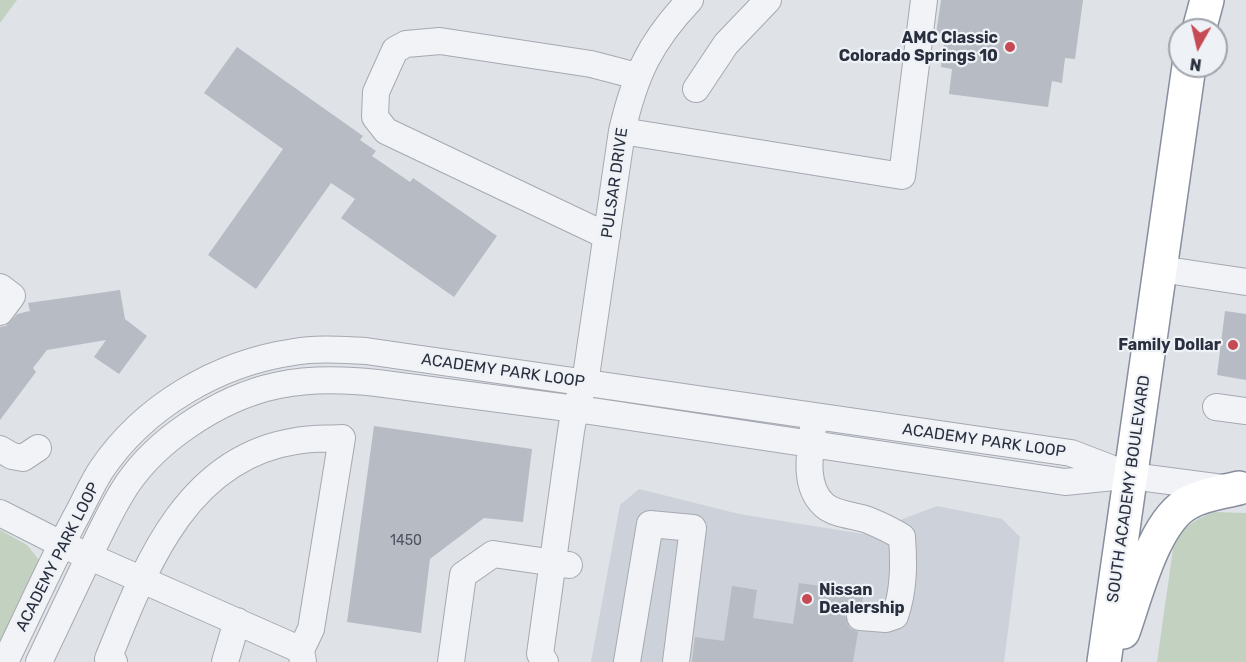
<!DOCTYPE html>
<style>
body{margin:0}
#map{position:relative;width:1246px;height:662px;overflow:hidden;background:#dfe2e7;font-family:Rubik,sans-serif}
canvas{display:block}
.north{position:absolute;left:1168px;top:18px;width:60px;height:60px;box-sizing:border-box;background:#eef1f5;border:2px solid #9fa3ac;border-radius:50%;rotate:188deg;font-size:16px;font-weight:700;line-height:24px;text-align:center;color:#292f3e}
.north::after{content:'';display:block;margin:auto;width:21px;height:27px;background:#c64a53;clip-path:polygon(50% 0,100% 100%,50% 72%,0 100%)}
</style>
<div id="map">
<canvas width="1246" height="662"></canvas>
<div class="north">N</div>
</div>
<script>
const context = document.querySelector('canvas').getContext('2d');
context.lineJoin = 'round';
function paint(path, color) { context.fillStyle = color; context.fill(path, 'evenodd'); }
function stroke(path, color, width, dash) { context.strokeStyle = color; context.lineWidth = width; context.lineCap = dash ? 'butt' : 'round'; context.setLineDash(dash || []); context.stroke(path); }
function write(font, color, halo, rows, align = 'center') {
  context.font = font + ' Rubik,sans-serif'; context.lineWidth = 4.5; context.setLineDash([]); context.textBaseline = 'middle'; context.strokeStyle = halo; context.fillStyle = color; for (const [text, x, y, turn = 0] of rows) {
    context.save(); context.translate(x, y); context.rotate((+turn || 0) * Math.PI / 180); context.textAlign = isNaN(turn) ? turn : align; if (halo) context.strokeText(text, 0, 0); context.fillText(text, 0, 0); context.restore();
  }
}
paint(new Path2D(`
 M 639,489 L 739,514 L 863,534 L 937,506 L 1002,519 L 1020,537 L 1004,662 L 591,662 L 620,505 Z`), '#cdd1d9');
paint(new Path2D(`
 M 0,0 L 17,0 L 0,23 Z
 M 1215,512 L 1246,513 L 1246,662 L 1157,662 L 1174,542 C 1184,527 1198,517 1215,512 Z
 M 0,530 L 27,545 L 39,560 L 0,641 Z`), '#c3d1c1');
paint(new Path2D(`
 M 941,0 L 1083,0 L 1075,59 L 1065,58 L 1062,83 L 1052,81 L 1048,107 L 949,94 L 952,69 L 941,67 L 945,36 L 936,34 Z
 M 237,47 L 363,136 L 360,140 L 376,151 L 372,156 L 410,182 L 413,178 L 497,236 L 454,297 L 341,218 L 355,199 L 331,183 L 256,289 L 208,255 L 283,149 L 204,93 Z
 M 120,290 L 125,319 L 147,336 L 119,374 L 94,357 L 106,340 L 47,350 L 33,368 L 36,372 L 0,420 L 0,327 L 6,326 L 17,314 L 30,311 L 28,303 Z
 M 1225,311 L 1246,314 L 1246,380 L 1217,375 Z
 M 374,426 L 532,449 L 523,522 L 484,518 L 430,559 L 421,633 L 347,622 Z
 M 799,583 L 864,592 L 862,602 L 853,604 L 847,609 L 845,615 L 847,624 L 851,629 L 858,632 L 853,662 L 692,662 L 695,637 L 724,641 L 732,586 L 757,590 L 753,618 L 793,624 Z`), '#b7bbc4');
const minor = new Path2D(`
 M 696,89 L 726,44 L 768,0
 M 622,131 L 902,176 L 924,0
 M 607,236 L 386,131 L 375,117 L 376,92 L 395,50 L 406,44 L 440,41 L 591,64 L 637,76
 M 1160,269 L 1246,282
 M 0,287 L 12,296 L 0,312
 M 1216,407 L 1246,411
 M 813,428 C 810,452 803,486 824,505 C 835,515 854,515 868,520 C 880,525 891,530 902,537 C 904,564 904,590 895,616 L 886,619 L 860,617
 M 0,449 L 12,456 L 23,458 L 38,448
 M 0,513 L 61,544 L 301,650 L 303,662
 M 5,662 C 29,613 51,563 77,515 C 85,500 92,484 101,470 C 144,406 218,363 294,352 C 318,348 342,350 366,351 L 1071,453 L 1131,476 L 1223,488
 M 39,662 C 55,629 70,596 86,563 C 99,536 111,508 128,483 C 144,460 165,441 187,426 C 249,383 303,375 377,383 L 591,411 L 1065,482 L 1124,476
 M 114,662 L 108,659 C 145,568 185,458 296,441 C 311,438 327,439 342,438 L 311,629 L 301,650
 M 225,662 L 237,621
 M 451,662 L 463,575 L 493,554 L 569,565
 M 545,662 L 540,654 L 571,431 L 575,408 L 585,383 L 622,131 C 635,75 650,42 690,0
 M 627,662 L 650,524 L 693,528 L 676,662`);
const highway = new Path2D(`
 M 1199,30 L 1207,0
 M 1123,632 C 1136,596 1154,519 1190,502 C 1205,494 1223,492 1239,488
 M 1104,662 L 1189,66`);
stroke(minor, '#a5a9b1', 28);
stroke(highway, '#878e9d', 36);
stroke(minor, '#f1f3f6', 26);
stroke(highway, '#fff', 33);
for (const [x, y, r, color] of [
 [1010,47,6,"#c64a53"],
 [1233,345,6,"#c64a53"],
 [807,599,6,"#c64a53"]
]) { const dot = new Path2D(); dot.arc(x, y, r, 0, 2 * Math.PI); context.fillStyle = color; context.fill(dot); stroke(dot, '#eef1f5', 2); }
write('14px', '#4c5260', null, [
 ["1450",406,541]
]);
write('bold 16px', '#292f3e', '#eef1f5', [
 ["AMC Classic",998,38],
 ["Colorado Springs 10",998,56],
 ["Family Dollar",1221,345],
 ["Nissan",819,590,"left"],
 ["Dealership",819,608,"left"]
], 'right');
write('16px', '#292f3e', '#eef1f5', [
 ["PULSAR DRIVE",615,183,-82],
 ["ACADEMY PARK LOOP",503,371,8],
 ["ACADEMY PARK LOOP",984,441,8],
 ["SOUTH ACADEMY BOULEVARD",1129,489,-82],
 ["ACADEMY PARK LOOP",58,557,-63]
]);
</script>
